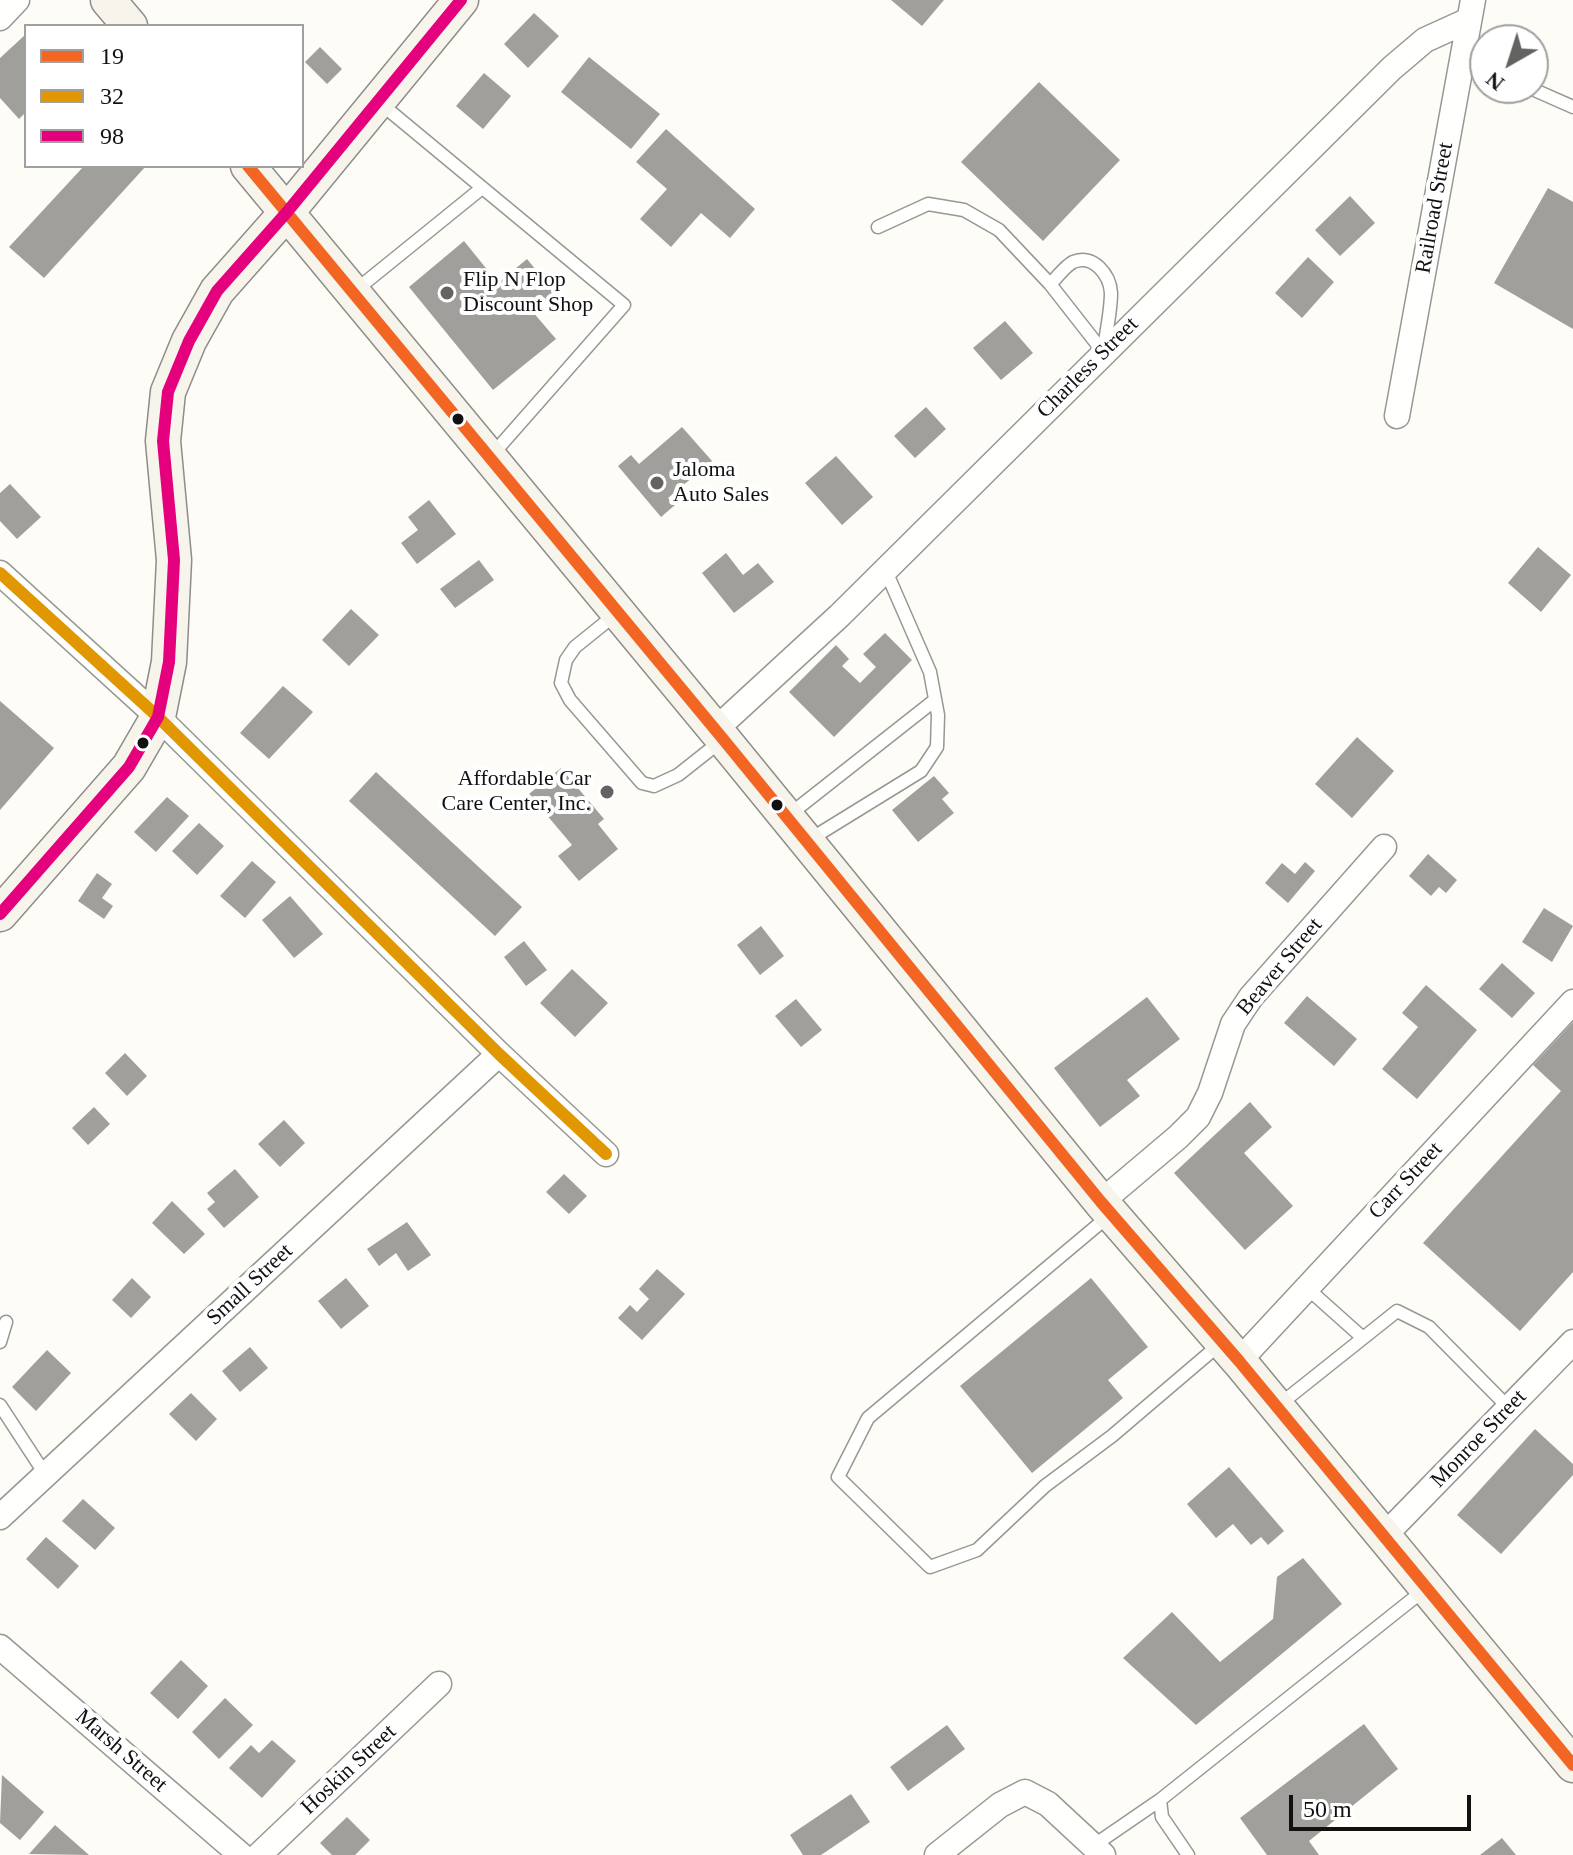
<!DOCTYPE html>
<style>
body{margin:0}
#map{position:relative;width:1573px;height:1855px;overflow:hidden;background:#fdfcf7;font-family:"Times New Roman",serif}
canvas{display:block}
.legend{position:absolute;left:24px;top:24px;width:280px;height:144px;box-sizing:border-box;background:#fff;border:2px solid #a0a0a0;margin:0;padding:10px 14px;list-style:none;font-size:24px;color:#111}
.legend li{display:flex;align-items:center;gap:16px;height:40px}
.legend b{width:40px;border:2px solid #a0a0a0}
.north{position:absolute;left:1469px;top:24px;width:80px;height:80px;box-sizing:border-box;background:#fff;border:2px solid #a0a0a0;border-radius:50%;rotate:219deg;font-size:22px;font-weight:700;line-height:32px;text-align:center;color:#111}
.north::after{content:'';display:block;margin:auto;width:28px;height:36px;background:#646362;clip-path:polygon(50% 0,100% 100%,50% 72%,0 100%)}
.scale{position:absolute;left:1289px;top:1795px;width:182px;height:36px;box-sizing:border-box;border:4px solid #111;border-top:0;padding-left:10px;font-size:24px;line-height:28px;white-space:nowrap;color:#111;-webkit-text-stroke:6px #fff;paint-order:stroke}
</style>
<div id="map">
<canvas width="1573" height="1855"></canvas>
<ul class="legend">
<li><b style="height:10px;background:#f26522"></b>19</li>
<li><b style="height:10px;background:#e09702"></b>32</li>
<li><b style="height:10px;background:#e5007d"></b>98</li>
</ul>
<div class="north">N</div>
<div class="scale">50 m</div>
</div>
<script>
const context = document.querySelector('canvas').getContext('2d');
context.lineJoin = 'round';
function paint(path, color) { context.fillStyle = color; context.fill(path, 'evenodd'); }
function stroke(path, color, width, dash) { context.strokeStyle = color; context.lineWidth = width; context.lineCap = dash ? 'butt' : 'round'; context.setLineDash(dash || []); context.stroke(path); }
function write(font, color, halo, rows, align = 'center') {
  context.font = font + ' "Times New Roman",serif'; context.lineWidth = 8; context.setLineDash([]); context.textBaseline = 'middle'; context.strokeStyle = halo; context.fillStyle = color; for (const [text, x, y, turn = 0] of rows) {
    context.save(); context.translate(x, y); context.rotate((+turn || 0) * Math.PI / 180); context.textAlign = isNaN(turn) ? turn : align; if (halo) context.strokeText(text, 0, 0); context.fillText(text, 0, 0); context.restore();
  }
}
paint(new Path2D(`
 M 891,0 L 944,0 L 922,26 Z
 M 534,13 L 559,36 L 528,68 L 504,44 Z
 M 26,34 L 26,112 L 19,119 L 0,98 L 0,58 Z
 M 320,47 L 342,69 L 327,84 L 305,62 Z
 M 589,57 L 660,114 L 631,149 L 561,92 Z
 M 484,73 L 511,96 L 483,129 L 456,106 Z
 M 1039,82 L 1120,160 L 1043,241 L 961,162 Z
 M 666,129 L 755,209 L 730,238 L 701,213 L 671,247 L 640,219 L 667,189 L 636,162 Z
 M 84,166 L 146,166 L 44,278 L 9,247 Z
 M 1548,188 L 1573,202 L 1573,329 L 1494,283 Z
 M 1350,196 L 1375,223 L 1340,256 L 1315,230 Z
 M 464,241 L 498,283 L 527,259 L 555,293 L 532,311 L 556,339 L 493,390 L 409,287 Z
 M 1308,257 L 1334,282 L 1302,318 L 1275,293 Z
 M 1005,321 L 1033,353 L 1001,380 L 973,348 Z
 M 926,407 L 946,429 L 915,458 L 894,436 Z
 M 682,427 L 712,461 L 668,498 L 675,505 L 661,517 L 618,466 L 631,455 L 639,464 Z
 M 836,456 L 873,497 L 842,525 L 805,483 Z
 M 10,484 L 41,517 L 17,539 L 0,521 L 0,493 Z
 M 429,500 L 456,534 L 417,564 L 401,543 L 418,530 L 408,517 Z
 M 1538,547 L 1571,575 L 1541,612 L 1508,583 Z
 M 726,553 L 743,575 L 758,563 L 774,582 L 734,613 L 702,573 Z
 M 479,560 L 494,580 L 455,608 L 440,589 Z
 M 351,609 L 379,635 L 349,666 L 322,640 Z
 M 885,633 L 912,660 L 834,737 L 789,692 L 836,645 L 849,659 L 842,666 L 860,683 L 876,667 L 863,654 Z
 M 283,686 L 313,712 L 269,759 L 240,733 Z
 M 0,701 L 54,748 L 0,810 Z
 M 1357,737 L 1394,771 L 1352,818 L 1315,784 Z
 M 561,768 L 604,819 L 598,824 L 618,849 L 579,881 L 558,856 L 572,845 L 529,794 Z
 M 376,772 L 522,907 L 495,936 L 349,801 Z
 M 934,776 L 949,793 L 942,799 L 954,813 L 918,842 L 892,810 Z
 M 167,797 L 189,816 L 156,852 L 134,832 Z
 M 199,823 L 224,846 L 197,875 L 172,851 Z
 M 1428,854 L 1457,880 L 1446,893 L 1439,887 L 1431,896 L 1409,876 Z
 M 252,861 L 276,882 L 245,918 L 220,896 Z
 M 1305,862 L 1315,871 L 1288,903 L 1265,883 L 1282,863 L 1295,874 Z
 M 97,873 L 112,884 L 102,898 L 113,906 L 104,919 L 78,901 Z
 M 290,896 L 323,934 L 294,958 L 262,920 Z
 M 1544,908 L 1573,926 L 1552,962 L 1522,942 Z
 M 761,926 L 784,956 L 760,975 L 737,945 Z
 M 524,941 L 547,970 L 526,986 L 504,957 Z
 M 1502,963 L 1535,993 L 1512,1018 L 1479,989 Z
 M 572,969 L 608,1003 L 575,1037 L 540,1003 Z
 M 1426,985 L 1477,1030 L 1417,1099 L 1382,1069 L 1418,1027 L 1402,1013 Z
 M 1307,996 L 1357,1039 L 1334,1066 L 1284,1023 Z
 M 1147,997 L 1180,1039 L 1127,1080 L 1140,1096 L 1100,1127 L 1054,1068 Z
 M 796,999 L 822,1030 L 801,1047 L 775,1016 Z
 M 1573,1022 L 1573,1272 L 1520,1331 L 1423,1243 L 1561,1091 L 1533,1065 Z
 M 125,1053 L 147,1076 L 127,1096 L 105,1073 Z
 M 1250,1102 L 1272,1127 L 1244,1153 L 1293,1206 L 1245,1250 L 1174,1173 Z
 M 94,1107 L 110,1124 L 88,1145 L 72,1128 Z
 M 284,1120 L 305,1143 L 280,1167 L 258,1144 Z
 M 235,1169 L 259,1197 L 224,1228 L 207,1209 L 215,1202 L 207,1193 Z
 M 564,1174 L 587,1196 L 569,1214 L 546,1192 Z
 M 172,1201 L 205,1234 L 184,1254 L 152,1223 Z
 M 407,1222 L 431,1255 L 408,1271 L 396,1253 L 379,1266 L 367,1249 Z
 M 657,1269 L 685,1294 L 642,1340 L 618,1318 L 630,1305 L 637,1312 L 649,1299 L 639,1289 Z
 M 132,1278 L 151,1297 L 131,1318 L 112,1300 Z
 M 346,1278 L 369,1306 L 341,1329 L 318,1301 Z
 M 1091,1278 L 1148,1347 L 1108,1380 L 1123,1398 L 1032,1473 L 960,1386 Z
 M 250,1347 L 268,1368 L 240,1392 L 222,1371 Z
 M 47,1350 L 71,1373 L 36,1411 L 12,1387 Z
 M 191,1393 L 217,1419 L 196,1441 L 169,1414 Z
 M 1535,1429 L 1573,1464 L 1573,1475 L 1501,1554 L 1457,1515 Z
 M 1229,1467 L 1284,1531 L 1268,1545 L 1261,1537 L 1251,1545 L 1233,1524 L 1216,1538 L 1187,1504 Z
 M 83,1499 L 115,1528 L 95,1550 L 62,1521 Z
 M 46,1537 L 79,1566 L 58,1589 L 26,1559 Z
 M 1303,1558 L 1342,1604 L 1196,1725 L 1123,1658 L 1172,1612 L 1220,1662 L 1273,1619 L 1277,1577 Z
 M 181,1660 L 208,1686 L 178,1719 L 150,1693 Z
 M 225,1698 L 253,1725 L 219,1759 L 192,1732 Z
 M 1364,1724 L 1398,1769 L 1309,1841 L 1319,1855 L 1267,1855 L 1240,1818 Z
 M 947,1725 L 965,1749 L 908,1791 L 890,1767 Z
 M 272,1740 L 296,1761 L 262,1798 L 229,1768 L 251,1745 L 259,1753 Z
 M 2,1775 L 44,1812 L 20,1840 L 0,1823 Z
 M 851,1794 L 870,1822 L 821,1855 L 803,1855 L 790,1835 Z
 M 347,1817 L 370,1840 L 355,1855 L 332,1855 L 320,1843 Z
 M 55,1825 L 89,1855 L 29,1854 Z
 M 1502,1838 L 1516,1855 L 1480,1855 Z`), '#a19f9c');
const lane = new Path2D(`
 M 1462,58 L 1485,68
 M 1530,88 L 1573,107
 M 380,103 L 624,305 L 492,455
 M 878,227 L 928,204 L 964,210 L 999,230 L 1050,284 L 1104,353
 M 1050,284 C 1057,278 1065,266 1073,262 C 1093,253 1110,275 1111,293 C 1111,311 1106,332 1104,350
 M 356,290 L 482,188
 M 616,614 L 575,647 L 566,660 L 561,683 L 570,700 L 642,783 L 654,786 L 678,775 L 721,741
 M 789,815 L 935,700
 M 809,840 L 921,771 L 937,747 L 938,715 L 930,672 L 885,569
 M 1111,1214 L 868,1418 L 838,1477 L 930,1567 L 977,1550 L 1045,1486 L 1112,1436 L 1220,1344
 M 1307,1288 L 1363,1338
 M 0,1342 L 6,1322
 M 0,1405 L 45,1474
 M 1279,1405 L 1397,1311 L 1429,1327 L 1509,1408
 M 1093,1846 L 1160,1800
 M 1188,1855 L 1162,1817 L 1160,1800 L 1424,1590`);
const street = new Path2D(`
 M 0,18 L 17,0
 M 1397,416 L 1473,0
 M 0,573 L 158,717 L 499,1054 L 606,1154
 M 715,730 L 839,616 L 1392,68 L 1425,40 L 1469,20
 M 1101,1202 L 1178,1137 L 1198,1117 L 1210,1093 L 1233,1024 L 1251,997 L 1384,847
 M 1239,1361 L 1573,1002
 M 0,1517 L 499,1054
 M 1384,1536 L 1573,1342
 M 0,1647 L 241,1855
 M 259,1855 L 439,1684
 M 937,1855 L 1000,1805 L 1025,1792 L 1048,1804 L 1103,1855`);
const secondary = new Path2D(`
 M 108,0 L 130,26
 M 248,166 L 723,739 L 1101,1202 L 1239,1361 L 1573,1765
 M 0,914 L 129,767 L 158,717 L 169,662 L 174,560 L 163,441 L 168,392 L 189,341 L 217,291 L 287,212 L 461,0`);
stroke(lane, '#979795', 15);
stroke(street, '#979795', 27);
stroke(secondary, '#8e8d8b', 37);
stroke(lane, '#fffffe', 12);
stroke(street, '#fffffe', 24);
stroke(secondary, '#f6f4eb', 34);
stroke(new Path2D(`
 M 248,166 L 723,739 L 1101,1202 L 1239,1361 L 1573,1765`), '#f26522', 12);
stroke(new Path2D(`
 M 0,573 L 158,717 L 499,1054 L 606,1154`), '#e09702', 12);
stroke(new Path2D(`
 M 0,914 L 129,767 L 158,717 L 169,662 L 174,560 L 163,441 L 168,392 L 189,341 L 217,291 L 287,212 L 461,0`), '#e5007d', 12);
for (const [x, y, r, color] of [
 [447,293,8,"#646362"],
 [458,419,7,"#111"],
 [657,483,8,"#646362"],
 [143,743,7,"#111"],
 [607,792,8,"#646362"],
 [777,805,7,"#111"]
]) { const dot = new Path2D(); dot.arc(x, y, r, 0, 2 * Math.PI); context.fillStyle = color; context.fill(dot); stroke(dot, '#fff', 3); }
write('22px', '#111', '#fff', [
 ["Railroad Street",1435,208,-80],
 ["Charless Street",1088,368,-45],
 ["Beaver Street",1280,967,-50],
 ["Carr Street",1406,1181,-47],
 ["Small Street",250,1285,-43],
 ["Monroe Street",1479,1439,-46],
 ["Marsh Street",121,1751,41],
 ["Hoskin Street",349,1770,-43]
]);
write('22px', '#111', '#fff', [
 ["Flip N Flop",463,280],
 ["Discount Shop",463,305],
 ["Jaloma",673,470],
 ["Auto Sales",673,495],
 ["Affordable Car",591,779,"right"],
 ["Care Center, Inc.",591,804,"right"]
], 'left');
</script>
